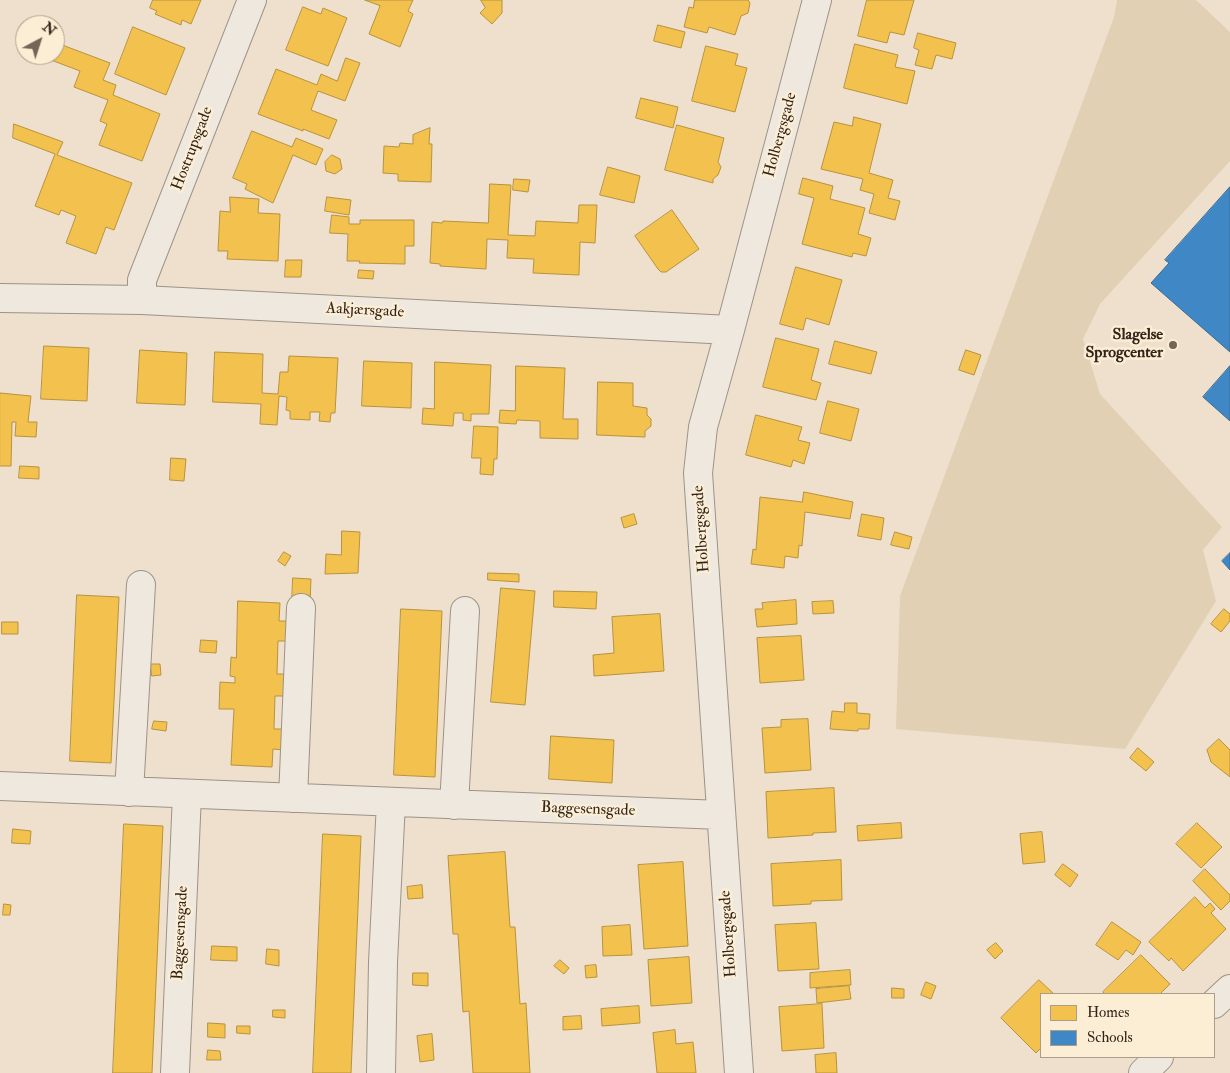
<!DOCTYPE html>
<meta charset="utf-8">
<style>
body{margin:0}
#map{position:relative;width:1230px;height:1073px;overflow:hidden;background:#eee0cc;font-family:"IM FELL Double Pica",serif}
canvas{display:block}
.legend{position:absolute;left:1040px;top:993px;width:175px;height:65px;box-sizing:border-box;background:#fcedd5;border:1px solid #ab9d8a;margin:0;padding:6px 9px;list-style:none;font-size:15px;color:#31241a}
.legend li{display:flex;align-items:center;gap:10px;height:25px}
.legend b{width:25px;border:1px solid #ab9d8a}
.north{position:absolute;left:15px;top:15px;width:50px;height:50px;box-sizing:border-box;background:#fcedd5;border:1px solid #ab9d8a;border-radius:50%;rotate:40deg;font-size:14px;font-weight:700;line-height:20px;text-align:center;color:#31241a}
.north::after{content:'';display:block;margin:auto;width:18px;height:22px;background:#736658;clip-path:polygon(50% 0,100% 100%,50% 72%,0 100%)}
</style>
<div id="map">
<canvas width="1230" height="1073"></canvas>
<ul class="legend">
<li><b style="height:14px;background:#f2c14e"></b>Homes</li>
<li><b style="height:14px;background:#3f88c5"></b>Schools</li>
</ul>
<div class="north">N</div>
</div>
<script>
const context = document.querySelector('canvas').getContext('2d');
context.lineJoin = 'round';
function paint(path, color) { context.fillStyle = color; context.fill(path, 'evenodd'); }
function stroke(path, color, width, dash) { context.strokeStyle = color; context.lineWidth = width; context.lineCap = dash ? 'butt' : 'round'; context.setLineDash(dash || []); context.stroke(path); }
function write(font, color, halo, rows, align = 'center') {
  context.font = font + ' "IM FELL Double Pica",serif'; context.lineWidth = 5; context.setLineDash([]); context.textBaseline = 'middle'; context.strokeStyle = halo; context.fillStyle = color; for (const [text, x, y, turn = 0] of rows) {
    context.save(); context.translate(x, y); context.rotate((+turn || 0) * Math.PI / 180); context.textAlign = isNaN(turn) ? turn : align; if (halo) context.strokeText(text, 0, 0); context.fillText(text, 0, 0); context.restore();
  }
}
paint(new Path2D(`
 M 1117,0 L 1196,0 L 1230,32 L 1230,161 L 1100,304 L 1083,339 L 1100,394 L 1222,527 L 1203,550 L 1216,601 L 1125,749 L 896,729 L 900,596 L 1114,17 Z`), '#e2d0b5');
const homes = new Path2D(`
 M 153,0 L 201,0 L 191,24 L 182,20 L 181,25 L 155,14 L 157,11 L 150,8 Z
 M 365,0 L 413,0 L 408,11 L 413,14 L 400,47 L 369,34 L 380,6 Z
 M 481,0 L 502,0 L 502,13 L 492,24 L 480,13 L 485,8 Z
 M 695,0 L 748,0 L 750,3 L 748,13 L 741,16 L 735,35 L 709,27 L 707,33 L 684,27 L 689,7 L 693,8 Z
 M 867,0 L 914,0 L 904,35 L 890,32 L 887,43 L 858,36 Z
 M 303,7 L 321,14 L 323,8 L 347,18 L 328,66 L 286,50 Z
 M 658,25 L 685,32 L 681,48 L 654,41 Z
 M 133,27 L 185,48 L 166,95 L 115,74 Z
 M 918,33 L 956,43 L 952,59 L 936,55 L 932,69 L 915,65 L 919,50 L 914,48 Z
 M 57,43 L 110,63 L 103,80 L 116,85 L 113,95 L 160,114 L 142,161 L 99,145 L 107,124 L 100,121 L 108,100 L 74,87 L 80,71 L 51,60 L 53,55 L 55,55 Z
 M 855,44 L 898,55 L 895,67 L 915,71 L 907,104 L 844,88 Z
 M 706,46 L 738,54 L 735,65 L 747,68 L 735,112 L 692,101 Z
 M 346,58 L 360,63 L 345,101 L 318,91 L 311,110 L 337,120 L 329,139 L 303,129 L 303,131 L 258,114 L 276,69 L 317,85 L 321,74 L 337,81 Z
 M 641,98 L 678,107 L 673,128 L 636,118 Z
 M 854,117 L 881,124 L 869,173 L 893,180 L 888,198 L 900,201 L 895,220 L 869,213 L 874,194 L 860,190 L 863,179 L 821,169 L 834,122 L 852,126 Z
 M 14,124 L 63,142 L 57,155 L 132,183 L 114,230 L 106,227 L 96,254 L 66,243 L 76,216 L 61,210 L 59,215 L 35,206 L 55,154 L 13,138 Z
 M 677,125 L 724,138 L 718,162 L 721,167 L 718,175 L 713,179 L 713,183 L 665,170 Z
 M 430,128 L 429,144 L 432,144 L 431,182 L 398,181 L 398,174 L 383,173 L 384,146 L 399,147 L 400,143 L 413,144 L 413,135 Z
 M 252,131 L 292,147 L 296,138 L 323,149 L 316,165 L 293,155 L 273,203 L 245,189 L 247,184 L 233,178 Z
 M 332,155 L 340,159 L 342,169 L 335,174 L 326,171 L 325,162 Z
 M 608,167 L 640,176 L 634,203 L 600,195 Z
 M 803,178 L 833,186 L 830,199 L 865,208 L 858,234 L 871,238 L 866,256 L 853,253 L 852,257 L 802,244 L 814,198 L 799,194 Z
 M 514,179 L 530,180 L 528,192 L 513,190 Z
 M 490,184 L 511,185 L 508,235 L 535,236 L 536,221 L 578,223 L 579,205 L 597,205 L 595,243 L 580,242 L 579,275 L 533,273 L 534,259 L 507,258 L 508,240 L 487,239 L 486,269 L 440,266 L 440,264 L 430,263 L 432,222 L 442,223 L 443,221 L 488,223 Z
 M 230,197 L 259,199 L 258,213 L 280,214 L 278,261 L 227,259 L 228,251 L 218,251 L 220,211 L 230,212 Z
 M 327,197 L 351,200 L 349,215 L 325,211 Z
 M 672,210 L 699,249 L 666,272 L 661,272 L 658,269 L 635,236 Z
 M 332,215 L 349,217 L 349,224 L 360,224 L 360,220 L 414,220 L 414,246 L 405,246 L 405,264 L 359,263 L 360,261 L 347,261 L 348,234 L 330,233 Z
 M 286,260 L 302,260 L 301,277 L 285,277 Z
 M 796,267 L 842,280 L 829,325 L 806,318 L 803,330 L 780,324 Z
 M 359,270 L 374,271 L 373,279 L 358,278 Z
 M 776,338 L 819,349 L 811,380 L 821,383 L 816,400 L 763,387 Z
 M 835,341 L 877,352 L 871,374 L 829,364 Z
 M 44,346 L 89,348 L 87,401 L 41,399 Z
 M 140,350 L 187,353 L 185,405 L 137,403 Z
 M 966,350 L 981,355 L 974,375 L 959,370 Z
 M 215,352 L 263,354 L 262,393 L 278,394 L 280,372 L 288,372 L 289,356 L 338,358 L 335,413 L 331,413 L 330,422 L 319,421 L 320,412 L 310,412 L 310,420 L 290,419 L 290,411 L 286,410 L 287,397 L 279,396 L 277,425 L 260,424 L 261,404 L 213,402 Z
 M 364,361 L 412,363 L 411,408 L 362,406 Z
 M 435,362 L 491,365 L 489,414 L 471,414 L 471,421 L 463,420 L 463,413 L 454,413 L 453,426 L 422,424 L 423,408 L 434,409 Z
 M 516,366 L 565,368 L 563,419 L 578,419 L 578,439 L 540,438 L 540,421 L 517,420 L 516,424 L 499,423 L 500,410 L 515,411 Z
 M 598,382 L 633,383 L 633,406 L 647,408 L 647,415 L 651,419 L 651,426 L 645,431 L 645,437 L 597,435 Z
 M 0,393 L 31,396 L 28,422 L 37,422 L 36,437 L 15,436 L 16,422 L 12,422 L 11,466 L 0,466 Z
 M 828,401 L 859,409 L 851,441 L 820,433 Z
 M 756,415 L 802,427 L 798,440 L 810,443 L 804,464 L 793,460 L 791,467 L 746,455 Z
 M 474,426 L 498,427 L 497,459 L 494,459 L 493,475 L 480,474 L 481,458 L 472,458 Z
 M 171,458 L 186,459 L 184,481 L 170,480 Z
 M 20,466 L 39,467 L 39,479 L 19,478 Z
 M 804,492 L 853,502 L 850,519 L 805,512 L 802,546 L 799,545 L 798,558 L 785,556 L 784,568 L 751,564 L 753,549 L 756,550 L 760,497 L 802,502 Z
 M 634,514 L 637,524 L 624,528 L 621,518 Z
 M 862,514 L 884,518 L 881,540 L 858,536 Z
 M 342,531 L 360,532 L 358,573 L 325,574 L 326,554 L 341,555 Z
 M 895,532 L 912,537 L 909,549 L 891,545 Z
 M 284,552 L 291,556 L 285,566 L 278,561 Z
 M 488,573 L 519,574 L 519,582 L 488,580 Z
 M 293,578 L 311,579 L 310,603 L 292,603 Z
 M 501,588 L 535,591 L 525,705 L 491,702 Z
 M 554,591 L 597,592 L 596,609 L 554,607 Z
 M 77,595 L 119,597 L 111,763 L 70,761 Z
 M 796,600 L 797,624 L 757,627 L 755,609 L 763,609 L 762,603 Z
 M 238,601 L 280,603 L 279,621 L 290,621 L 289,641 L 278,641 L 277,674 L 288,674 L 287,696 L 275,696 L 274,729 L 285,729 L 284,750 L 273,749 L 272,767 L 231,765 L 234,709 L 219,709 L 220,682 L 235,683 L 235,677 L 230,676 L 231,657 L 236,658 Z
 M 833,601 L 834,613 L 813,614 L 812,602 Z
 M 401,609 L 442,611 L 435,777 L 394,775 Z
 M 1224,609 L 1230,614 L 1230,621 L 1221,632 L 1211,624 Z
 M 660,614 L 664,671 L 594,676 L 593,655 L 614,653 L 612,617 Z
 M 2,622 L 18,622 L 18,634 L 2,634 Z
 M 801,636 L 804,680 L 760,683 L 757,638 Z
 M 201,640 L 217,641 L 216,653 L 200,652 Z
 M 151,664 L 160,664 L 161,675 L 152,676 Z
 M 845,703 L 857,703 L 857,713 L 870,714 L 869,729 L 858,729 L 858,731 L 830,729 L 832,711 L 844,712 Z
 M 808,719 L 811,770 L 765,773 L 762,728 L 781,727 L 781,720 Z
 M 154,721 L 167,722 L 166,731 L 152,729 Z
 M 551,736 L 614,740 L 612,783 L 549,779 Z
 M 1219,739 L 1230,750 L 1230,777 L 1211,762 L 1207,750 Z
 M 1138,748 L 1154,762 L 1146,771 L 1130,758 Z
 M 834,788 L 836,832 L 813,833 L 813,835 L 768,838 L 766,792 Z
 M 901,823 L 902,838 L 858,841 L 857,826 Z
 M 1197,823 L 1222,847 L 1201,868 L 1176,844 Z
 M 124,824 L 163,826 L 152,1073 L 113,1073 Z
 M 13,829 L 31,831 L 30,844 L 12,843 Z
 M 1042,832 L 1045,862 L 1023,864 L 1020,834 Z
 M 323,834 L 361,836 L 351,1073 L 313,1073 Z
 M 505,852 L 510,927 L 515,927 L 520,1004 L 526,1003 L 530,1073 L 473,1073 L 469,1011 L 463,1012 L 458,934 L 453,934 L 448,856 Z
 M 841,860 L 842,900 L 811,901 L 811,904 L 773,906 L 771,864 Z
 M 683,862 L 688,946 L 644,949 L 638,865 Z
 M 1063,864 L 1078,875 L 1070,887 L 1055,875 Z
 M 1205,869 L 1230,895 L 1230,901 L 1221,910 L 1193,881 Z
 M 422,885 L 423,898 L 408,899 L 407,887 Z
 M 1195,897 L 1205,908 L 1210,903 L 1215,909 L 1211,913 L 1226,929 L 1183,971 L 1171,958 L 1169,961 L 1149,942 Z
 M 4,904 L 11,905 L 10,915 L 3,915 Z
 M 1112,922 L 1141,942 L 1133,955 L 1126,950 L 1118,960 L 1096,945 Z
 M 816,923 L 819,969 L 778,971 L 775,925 Z
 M 630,925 L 632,955 L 603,956 L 602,927 Z
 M 996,943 L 1003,951 L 995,959 L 987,950 Z
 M 212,946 L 237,947 L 237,961 L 211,960 Z
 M 267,949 L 279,950 L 279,966 L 266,964 Z
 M 1141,955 L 1170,984 L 1160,994 L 1105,994 L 1103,992 Z
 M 689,957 L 692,1003 L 651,1006 L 648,960 Z
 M 560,960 L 569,968 L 564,974 L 554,966 Z
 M 596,965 L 597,977 L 586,978 L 585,966 Z
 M 850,970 L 851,985 L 810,988 L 810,973 Z
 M 413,973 L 428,973 L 428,986 L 413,985 Z
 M 1039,980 L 1054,994 L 1041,994 L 1041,1048 L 1036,1053 L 1001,1018 Z
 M 926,982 L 936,986 L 931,999 L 921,995 Z
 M 849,986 L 851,999 L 817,1003 L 816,989 Z
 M 892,988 L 904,989 L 904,998 L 892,998 Z
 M 822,1004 L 824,1048 L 782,1051 L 779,1007 Z
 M 639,1006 L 640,1023 L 602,1026 L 601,1009 Z
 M 273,1010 L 285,1010 L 285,1018 L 273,1017 Z
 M 581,1016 L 582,1029 L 563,1030 L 563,1017 Z
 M 208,1023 L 225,1024 L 225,1038 L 208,1037 Z
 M 237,1026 L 250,1026 L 250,1034 L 237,1033 Z
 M 675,1030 L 676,1044 L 693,1042 L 696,1073 L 657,1073 L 653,1033 Z
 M 432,1034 L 434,1060 L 420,1062 L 417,1036 Z
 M 208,1050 L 220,1051 L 221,1060 L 207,1060 Z
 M 836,1053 L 837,1073 L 816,1073 L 815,1055 Z`);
paint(homes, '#f2c14e');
stroke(homes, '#b8923e', 1);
const schools = new Path2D(`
 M 1230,187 L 1230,352 L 1151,283 L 1169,263 L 1165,260 Z
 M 1230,366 L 1230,421 L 1203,397 Z
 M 1230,553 L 1230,570 L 1222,561 Z`);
paint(schools, '#3f88c5');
stroke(schools, '#3b6a92', 1);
const minor = new Path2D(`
 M 0,298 L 142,300 L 730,330
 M 142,300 L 142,280 L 252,0
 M 0,786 L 721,815
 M 129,792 L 141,585
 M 293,798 L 301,608
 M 454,805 L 465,611
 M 1214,1004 L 1230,989
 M 175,1073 L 187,794
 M 381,1073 L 383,962 L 391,802
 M 739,1073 L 698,473 L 703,427 L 730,330 L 817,0
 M 1143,1073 L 1159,1057`);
stroke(minor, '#9c9387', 30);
stroke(minor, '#efe8df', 28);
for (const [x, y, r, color] of [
 [1173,345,5,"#736658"]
]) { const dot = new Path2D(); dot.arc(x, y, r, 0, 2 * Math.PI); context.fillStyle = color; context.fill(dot); stroke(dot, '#fcedd5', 2); }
write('16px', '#31241a', '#fcedd5', [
 ["Holbergsgade",781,135,-75],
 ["Hostrupsgade",193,149,-69],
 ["Aakjærsgade",365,311,3],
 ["Holbergsgade",702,529,-94],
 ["Baggesensgade",588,810,2],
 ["Baggesensgade",181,933,-87],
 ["Holbergsgade",729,934,-94]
]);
write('bold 16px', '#31241a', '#fcedd5', [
 ["Slagelse",1163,336],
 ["Sprogcenter",1163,354]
], 'right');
</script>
